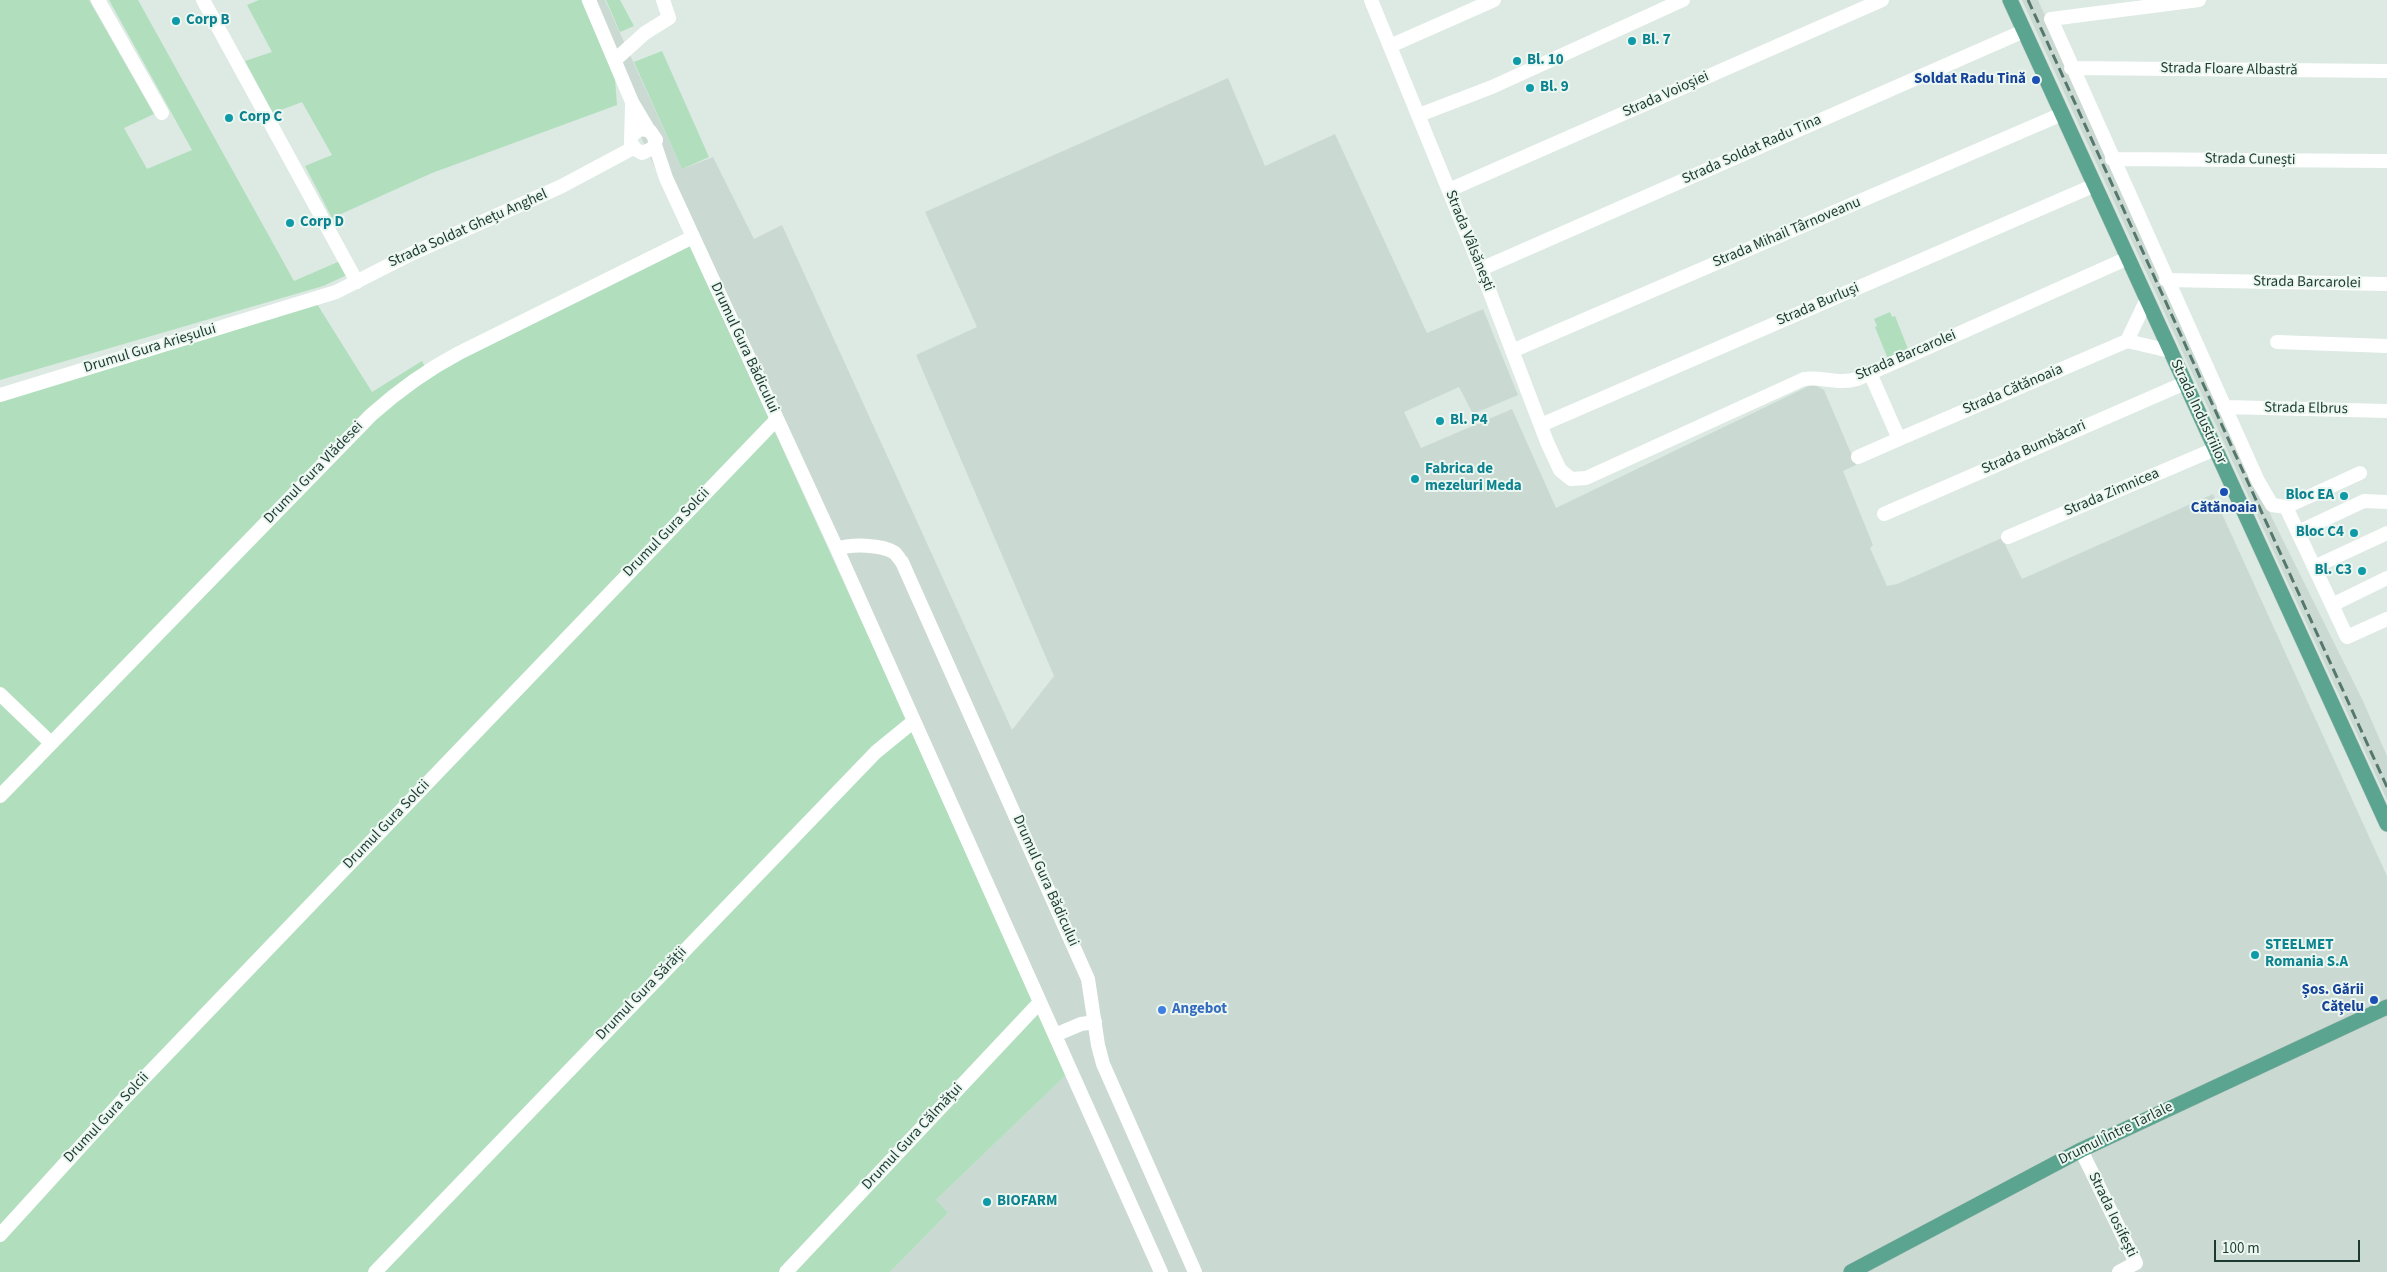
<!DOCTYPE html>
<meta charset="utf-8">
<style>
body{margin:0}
#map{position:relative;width:2387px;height:1272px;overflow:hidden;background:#dceae3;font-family:"Source Sans 3",sans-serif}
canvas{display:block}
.scale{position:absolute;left:2214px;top:1240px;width:146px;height:22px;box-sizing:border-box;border:2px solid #1c3a31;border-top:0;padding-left:6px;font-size:15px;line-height:18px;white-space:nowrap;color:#1c3a31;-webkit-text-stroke:4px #ecf7f1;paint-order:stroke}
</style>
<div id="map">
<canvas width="2387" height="1272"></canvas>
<div class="scale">100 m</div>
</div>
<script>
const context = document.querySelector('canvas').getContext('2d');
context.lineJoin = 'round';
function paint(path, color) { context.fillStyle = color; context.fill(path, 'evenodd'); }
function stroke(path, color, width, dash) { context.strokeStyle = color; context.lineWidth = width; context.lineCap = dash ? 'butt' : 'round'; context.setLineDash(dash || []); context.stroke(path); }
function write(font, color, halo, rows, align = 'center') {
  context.font = font + ' "Source Sans 3",sans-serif'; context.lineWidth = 4; context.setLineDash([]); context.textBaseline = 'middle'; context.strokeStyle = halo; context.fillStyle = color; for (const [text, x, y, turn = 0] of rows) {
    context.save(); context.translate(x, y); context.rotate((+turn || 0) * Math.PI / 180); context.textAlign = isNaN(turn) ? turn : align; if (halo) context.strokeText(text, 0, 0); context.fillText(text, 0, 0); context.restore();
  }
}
paint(new Path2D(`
 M 594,0 L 605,0 L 682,169 L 713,157 L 754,239 L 782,225 L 1012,730 L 1054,676 L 916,355 L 977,327 L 925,212 L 1228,78 L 1265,166 L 1335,134 L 1427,333 L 1483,309 L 1518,395 L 1473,414 L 1459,387 L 1404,412 L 1421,448 L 1512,409 L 1556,508 L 1813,384 L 1824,390 L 1856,465 L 1843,471 L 1873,545 L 1870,548 L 1887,586 L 1897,584 L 2002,538 L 2022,579 L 2213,494 L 2387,876 L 2387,1272 L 890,1272 L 948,1213 L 935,1201 L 1068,1073 L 625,102 Z
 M 2022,0 L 2038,0 L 2273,520 L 2363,701 L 2387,756 L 2387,800 Z`), '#cadad2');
paint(new Path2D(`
 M 0,0 L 89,0 L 154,114 L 124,128 L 147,169 L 192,150 L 109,0 L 138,0 L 294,281 L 340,261 L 347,275 L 323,286 L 0,380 Z
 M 259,0 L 581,0 L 615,79 L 617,105 L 432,173 L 332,218 L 305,166 L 332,155 L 302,102 L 273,113 L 245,61 L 272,52 L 247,5 Z
 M 606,0 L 620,0 L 634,26 L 620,32 Z
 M 662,51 L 709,157 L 682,169 L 634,62 Z
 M 689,244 L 1068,1073 L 936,1200 L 948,1213 L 890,1272 L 0,1272 L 0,400 L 317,304 L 372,392 L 422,361 L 425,367 Z
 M 1890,312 L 1892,317 L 1895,316 L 1908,349 L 1888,359 L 1875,327 L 1877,326 L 1874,319 Z`), '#b1debc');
const major = new Path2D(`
 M 2010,0 L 2387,824
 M 1851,1272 L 2081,1150 L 2387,1007`);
stroke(major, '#bbc4c1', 16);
stroke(new Path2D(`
 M 98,0 L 162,113
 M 203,0 L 357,282
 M 589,0 L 632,102 L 648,129
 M 1371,0 L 1481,269 L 1547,442 L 1560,470 L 1571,479 L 1586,478 L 1804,379 C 1822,376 1838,385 1857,379 L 2128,258
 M 2199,0 L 2051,19 L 2258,481 L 2272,505 L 2286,507
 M 1390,46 L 1494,0
 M 615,60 L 645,33 L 669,18 L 663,0
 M 2071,68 L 2387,71
 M 632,105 L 631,143 L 635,149 L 642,153 L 653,148 L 656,140 L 650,131 L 641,129 L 633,134
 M 1419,115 L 1492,87 L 1683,0
 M 655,145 L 666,178 L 837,549 L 1161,1272
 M 2112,159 L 2387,161
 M 1449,190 L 1882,0
 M 1481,269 L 2024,31
 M 2166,280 L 2387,284
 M 2127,341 L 2147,299
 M 2277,342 L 2387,346
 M 1512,351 L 2062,114
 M 1870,373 L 1899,439 L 2127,341 L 2170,351
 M 0,395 L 336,292 L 411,254 L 562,186 L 633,148
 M 2224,407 L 2387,411
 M 1541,425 L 2095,185
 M 1858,457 L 1899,439
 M 2360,473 L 2286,507 L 2347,637 L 2387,619
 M 1884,514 L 2185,383
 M 2298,532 L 2364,501 L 2387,502
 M 2008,537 L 2215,449
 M 837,549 C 850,544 882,544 895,553 C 897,555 900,560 902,562 L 1088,979 L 1098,1045 L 1103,1064 L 1195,1272
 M 2314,567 L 2387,533
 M 2332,605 L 2387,578
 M 0,694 L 51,743
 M 0,796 L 371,415 C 399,390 425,371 459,353 L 693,237
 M 1055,1035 L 1081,1024 L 1095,1022
 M 2081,1150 L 2136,1263 L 2119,1272
 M 0,1235 L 122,1101 L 777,419
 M 375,1272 L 876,752 L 914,721
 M 786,1272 L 1040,1002`), '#fff', 14);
stroke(major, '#5ba590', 15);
stroke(new Path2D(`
 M 2028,0 L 2387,787`), '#56776d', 3, [10, 5]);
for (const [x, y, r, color] of [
 [176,21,5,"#0f9aa8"],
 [1632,41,5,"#0f9aa8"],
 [1517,61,5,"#0f9aa8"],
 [2036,80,5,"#1a4fb4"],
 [1530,88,5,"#0f9aa8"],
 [229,118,5,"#0f9aa8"],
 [290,223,5,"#0f9aa8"],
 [1440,421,5,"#0f9aa8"],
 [1415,479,5,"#0f9aa8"],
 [2224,492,5,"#1a4fb4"],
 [2344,496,5,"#0f9aa8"],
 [2354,533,5,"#0f9aa8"],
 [2362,571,5,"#0f9aa8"],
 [2255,955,5,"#0f9aa8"],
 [2374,1000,5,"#1a4fb4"],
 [1162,1010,5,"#3f7fe0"],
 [987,1202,5,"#0f9aa8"]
]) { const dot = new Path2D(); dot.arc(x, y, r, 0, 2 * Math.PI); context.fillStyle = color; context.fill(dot); stroke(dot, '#ecf7f1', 2); }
write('bold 15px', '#0d838f', '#ecf7f1', [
 ["Corp B",186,21],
 ["Bl. 7",1642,41],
 ["Bl. 10",1527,61],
 ["Bl. 9",1540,88],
 ["Corp C",239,118],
 ["Corp D",300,223],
 ["Bl. P4",1450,421],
 ["Fabrica de",1425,470],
 ["mezeluri Meda",1425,487],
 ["Bloc EA",2334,496,"right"],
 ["Bloc C4",2344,533,"right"],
 ["Bl. C3",2352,571,"right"],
 ["STEELMET",2265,946],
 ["Romania S.A",2265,963],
 ["BIOFARM",997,1202]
], 'left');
write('15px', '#1c3a31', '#ecf7f1', [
 ["Strada Floare Albastră",2229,70,1],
 ["Strada Voioșiei",1666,95,-24],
 ["Strada Soldat Radu Tina",1752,150,-24],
 ["Strada Cunești",2250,160,1],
 ["Strada Soldat Ghețu Anghel",468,229,-24],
 ["Strada Mihail Târnoveanu",1787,233,-23],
 ["Strada Vâlsănești",1469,241,68],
 ["Strada Barcarolei",2307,283,1],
 ["Strada Burluși",1818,305,-23],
 ["Drumul Gura Bădicului",744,348,65],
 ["Drumul Gura Arieșului",150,349,-17],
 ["Strada Barcarolei",1906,356,-23],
 ["Strada Cătănoaia",2013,390,-23],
 ["Strada Elbrus",2306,409,1],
 ["Strada Industriilor",2198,412,65],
 ["Strada Bumbăcari",2034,448,-24],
 ["Drumul Gura Vlădesei",314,473,-46],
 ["Strada Zimnicea",2112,493,-23],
 ["Drumul Gura Solcii",667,533,-46],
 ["Drumul Gura Solcii",387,825,-46],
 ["Drumul Gura Bădicului",1045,881,66],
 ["Drumul Gura Sărății",642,994,-46],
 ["Drumul Gura Solcii",107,1118,-47],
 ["Drumul Între Tarlale",2116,1134,-26],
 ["Drumul Gura Călmățui",913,1137,-47],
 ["Strada Iosifești",2112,1215,64]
]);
write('bold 15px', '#164399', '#ecf7f1', [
 ["Soldat Radu Tină",2026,80],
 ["Cătănoaia",2224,509,"center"],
 ["Șos. Gării",2364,991],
 ["Cățelu",2364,1008]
], 'right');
write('bold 15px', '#366cbe', '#ecf7f1', [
 ["Angebot",1172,1010]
], 'left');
</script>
